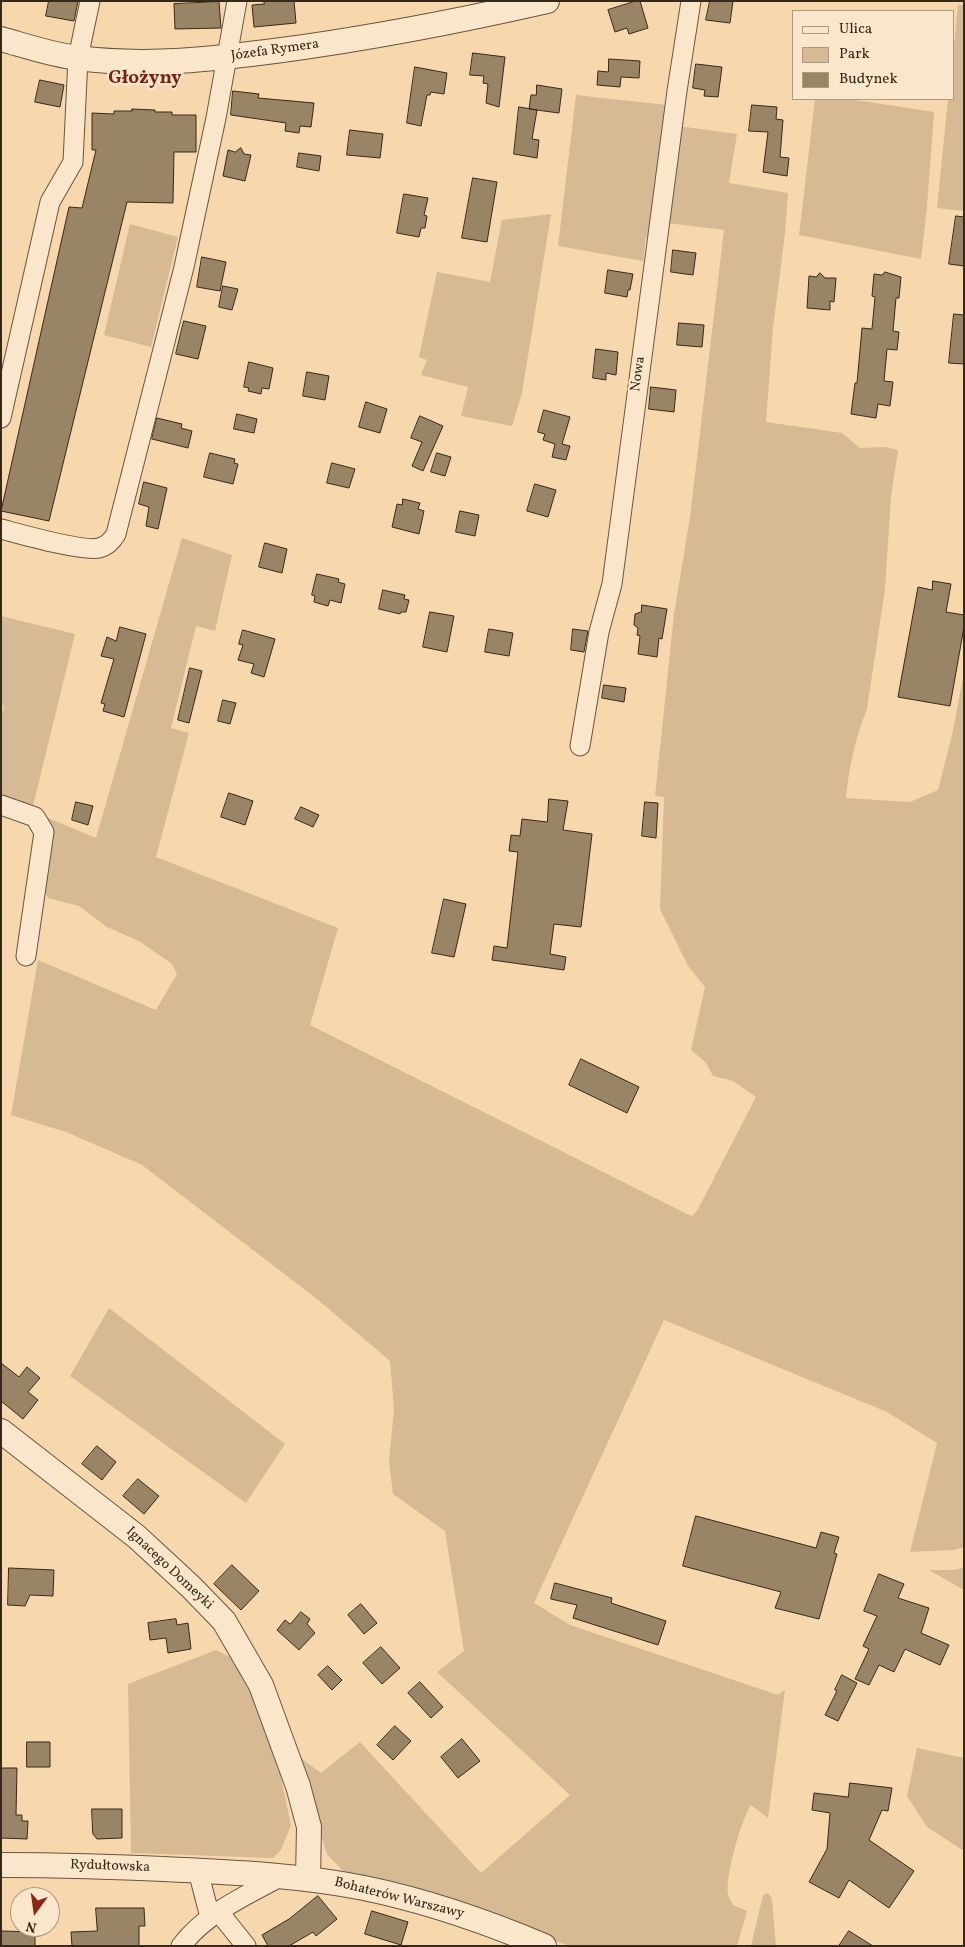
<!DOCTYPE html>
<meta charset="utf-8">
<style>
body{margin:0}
#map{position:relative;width:965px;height:1947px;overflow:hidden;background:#f7d8ad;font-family:Vollkorn,serif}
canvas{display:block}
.frame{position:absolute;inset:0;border:2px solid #36291a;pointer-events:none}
.legend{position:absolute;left:792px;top:10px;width:162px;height:90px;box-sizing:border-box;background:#fae6ca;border:1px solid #ac9a84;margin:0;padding:6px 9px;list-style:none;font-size:15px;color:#36291a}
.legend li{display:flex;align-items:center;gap:10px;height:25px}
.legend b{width:25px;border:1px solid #ac9a84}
.north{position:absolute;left:10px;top:1887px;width:50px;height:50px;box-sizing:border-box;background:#fae6ca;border:1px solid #ac9a84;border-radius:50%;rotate:194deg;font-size:14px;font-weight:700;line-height:20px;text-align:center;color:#36291a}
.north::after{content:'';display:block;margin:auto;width:18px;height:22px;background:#8f2418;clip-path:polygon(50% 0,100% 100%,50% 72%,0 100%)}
</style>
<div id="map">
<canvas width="965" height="1947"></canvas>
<div class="frame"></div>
<ul class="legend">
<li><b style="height:6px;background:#fae6ca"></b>Ulica</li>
<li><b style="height:14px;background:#d6ba94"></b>Park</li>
<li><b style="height:14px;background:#9a8466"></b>Budynek</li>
</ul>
<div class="north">N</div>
</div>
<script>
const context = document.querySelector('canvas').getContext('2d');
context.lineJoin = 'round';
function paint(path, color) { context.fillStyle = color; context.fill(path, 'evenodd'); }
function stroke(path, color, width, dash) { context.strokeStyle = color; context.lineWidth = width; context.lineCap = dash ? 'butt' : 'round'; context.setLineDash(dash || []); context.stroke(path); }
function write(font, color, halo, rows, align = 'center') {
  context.font = font + ' Vollkorn,serif'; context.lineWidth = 4.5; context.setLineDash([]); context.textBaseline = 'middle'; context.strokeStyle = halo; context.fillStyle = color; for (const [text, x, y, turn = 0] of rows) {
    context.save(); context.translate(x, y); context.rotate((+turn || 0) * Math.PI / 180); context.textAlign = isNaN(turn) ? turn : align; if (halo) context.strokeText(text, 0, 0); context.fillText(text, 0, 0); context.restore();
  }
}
paint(new Path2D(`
 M 958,5 L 964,5 L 964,211 L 937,208 L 948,99 L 954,99 L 954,46 Z
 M 576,95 L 667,105 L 653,232 L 646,237 L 643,261 L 558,246 Z
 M 815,99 L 849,99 L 934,112 L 927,207 L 921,259 L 799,235 Z
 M 678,126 L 737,134 L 729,183 L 788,193 L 785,233 L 773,328 L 766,422 L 842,433 L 860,448 L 886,447 L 898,450 L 891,497 L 885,589 L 867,709 C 855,739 849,767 846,798 L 910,802 L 938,790 L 952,735 L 964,673 L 964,1547 L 954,1550 L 910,1552 L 937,1443 L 887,1412 L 664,1320 L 534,1603 L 570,1625 L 778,1695 L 785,1690 L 768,1818 L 751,1805 C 741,1820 725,1877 728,1894 C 729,1898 732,1902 733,1905 L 747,1911 L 737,1946 L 569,1946 L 526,1929 L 351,1876 L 341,1869 L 327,1854 L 313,1811 L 301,1758 L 321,1773 L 360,1742 L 481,1873 L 570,1795 L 437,1672 L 464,1651 L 445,1531 L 393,1494 L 389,1461 L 394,1409 L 390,1361 L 317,1299 L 142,1165 L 66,1132 L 11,1115 L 38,960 L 156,1010 L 177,974 L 172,964 L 139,941 L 107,927 L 79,906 L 48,898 L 44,890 L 41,815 L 96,838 L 182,538 L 232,555 L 215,631 L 196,626 L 171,728 L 189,733 L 156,857 L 338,928 L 310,1025 L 687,1214 L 692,1216 L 697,1211 L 756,1097 L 733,1081 L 713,1076 L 706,1063 L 691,1050 L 705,987 L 688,966 L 660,909 L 664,797 L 655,796 L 674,614 L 690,517 L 724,230 L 667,223 Z
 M 551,214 L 522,393 L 512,426 L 461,416 L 468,387 L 421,375 L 427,360 L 419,357 L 437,272 L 490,282 L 502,220 Z
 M 130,224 L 178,237 L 151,347 L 104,335 Z
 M 1,616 L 75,634 L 33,806 L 1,798 L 1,717 L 4,705 L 1,705 Z
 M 109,1308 L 285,1444 L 246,1503 L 70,1376 Z
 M 964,1567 L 964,1590 L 929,1570 L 955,1570 Z
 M 216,1650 L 230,1657 L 256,1703 L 280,1773 L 291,1825 L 281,1850 L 273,1858 L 131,1853 L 128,1684 Z
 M 917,1748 L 964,1758 L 964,1851 L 927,1827 L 907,1796 Z
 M 768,1893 L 772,1899 L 776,1946 L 751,1946 L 763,1895 Z`), '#d6ba94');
const building = new Path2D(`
 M 49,1 L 78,1 L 74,21 L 46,16 Z
 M 264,1 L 294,1 L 296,23 L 254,27 L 252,5 L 264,4 Z
 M 636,1 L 640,1 L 648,28 L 629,34 L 627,28 L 615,32 L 608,10 Z
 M 710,1 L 733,1 L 730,23 L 706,20 Z
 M 219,2 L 221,28 L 175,29 L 174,4 Z
 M 473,53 L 505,57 L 499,107 L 486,103 L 488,84 L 483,83 L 484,76 L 470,75 Z
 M 609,59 L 640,61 L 639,78 L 621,77 L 620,87 L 597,85 L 598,71 L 608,72 Z
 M 696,64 L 722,67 L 718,97 L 704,96 L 705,90 L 693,88 Z
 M 415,67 L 447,73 L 444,94 L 431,92 L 430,95 L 427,95 L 421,126 L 407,123 Z
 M 40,80 L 64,85 L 60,107 L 35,102 Z
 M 537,85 L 562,89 L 559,113 L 529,109 L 531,95 L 536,95 Z
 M 233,91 L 259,94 L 258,98 L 314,103 L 311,127 L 300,126 L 299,133 L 285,131 L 286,123 L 231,115 Z
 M 752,105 L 777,107 L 776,119 L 783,120 L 780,157 L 789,158 L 787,176 L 763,172 L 768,132 L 749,131 Z
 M 519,107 L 537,110 L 532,139 L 539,140 L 537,158 L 514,154 Z
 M 132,109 L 155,110 L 155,112 L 172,112 L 172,115 L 196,115 L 196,152 L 174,152 L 173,203 L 127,202 L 49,521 L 1,511 L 69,207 L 82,208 L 96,150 L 92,150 L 92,113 L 114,114 L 114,111 L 132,111 Z
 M 350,130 L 383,134 L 380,158 L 347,155 Z
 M 241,148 L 244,154 L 251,155 L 245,181 L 223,176 L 228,150 L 235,152 Z
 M 299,153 L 321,156 L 319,171 L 297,167 Z
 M 473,178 L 497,182 L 487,242 L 462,238 Z
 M 404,194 L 428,198 L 424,215 L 427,216 L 425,228 L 421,228 L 419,237 L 397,233 Z
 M 956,216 L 964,217 L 964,266 L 949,264 Z
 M 673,250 L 696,253 L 693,275 L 671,272 Z
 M 202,257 L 226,262 L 220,291 L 197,287 Z
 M 608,270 L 633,274 L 630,290 L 628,290 L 627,297 L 605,293 Z
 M 885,272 L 901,277 L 899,298 L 896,298 L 893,331 L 899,332 L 897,350 L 887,349 L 884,381 L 893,382 L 890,406 L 878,404 L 876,418 L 851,414 L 855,383 L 857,383 L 862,328 L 872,329 L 875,297 L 872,296 L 874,274 L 882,275 Z
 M 820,273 L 825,278 L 836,278 L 834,302 L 830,301 L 830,310 L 807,308 L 809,276 L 816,277 Z
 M 223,286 L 238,289 L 232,310 L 219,307 Z
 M 954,314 L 964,315 L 964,364 L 949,363 Z
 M 184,321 L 206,326 L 198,359 L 176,354 Z
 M 679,323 L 704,325 L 702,347 L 677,345 Z
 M 596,349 L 618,352 L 616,375 L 606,373 L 606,380 L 593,378 Z
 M 249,362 L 273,368 L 269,389 L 262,388 L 261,394 L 248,391 L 249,388 L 244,387 Z
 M 307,372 L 329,376 L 325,400 L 303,396 Z
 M 651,387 L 676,390 L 674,412 L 649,409 Z
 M 366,402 L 387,409 L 380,433 L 359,427 Z
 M 544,410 L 570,417 L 562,444 L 570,446 L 566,460 L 552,457 L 555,444 L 543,440 L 545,434 L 538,432 Z
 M 237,414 L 257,419 L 254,433 L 234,429 Z
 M 420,416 L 443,426 L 423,471 L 412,466 L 422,442 L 411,438 Z
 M 157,418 L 182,424 L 181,428 L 192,431 L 188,448 L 152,439 Z
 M 210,453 L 235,459 L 234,463 L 238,464 L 233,484 L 204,477 Z
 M 437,453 L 451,457 L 445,476 L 431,472 Z
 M 332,463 L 355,469 L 349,488 L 327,483 Z
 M 144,482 L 167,488 L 158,529 L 146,526 L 149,507 L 139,504 Z
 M 535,484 L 556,490 L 548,517 L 527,511 Z
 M 403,499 L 420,503 L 418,509 L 424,511 L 419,534 L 392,527 L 397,504 L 402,505 Z
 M 460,511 L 479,515 L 475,536 L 456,532 Z
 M 265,543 L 287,549 L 282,573 L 259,567 Z
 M 317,574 L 339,579 L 338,582 L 345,584 L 341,603 L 330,600 L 328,606 L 314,602 L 315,596 L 312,595 Z
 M 933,581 L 951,584 L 946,612 L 964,615 L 964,627 L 950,706 L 898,697 L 918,587 L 932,590 Z
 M 383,590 L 405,595 L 404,599 L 409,600 L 406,612 L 401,612 L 400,614 L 379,609 Z
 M 642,605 L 667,609 L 662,639 L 659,638 L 657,657 L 638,654 L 640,636 L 637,635 L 638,628 L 634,625 L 635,614 L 641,612 Z
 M 430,612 L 454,616 L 447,652 L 423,647 Z
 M 120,627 L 146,634 L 124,717 L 103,711 L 105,704 L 101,703 L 114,659 L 101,656 L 107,637 L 116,641 Z
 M 489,629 L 513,633 L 509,656 L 485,652 Z
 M 573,629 L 588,631 L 584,652 L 571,650 Z
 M 243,630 L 275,639 L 264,677 L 251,673 L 254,664 L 238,660 L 243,645 L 239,644 Z
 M 190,668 L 202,671 L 189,723 L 178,720 Z
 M 604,685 L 626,688 L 624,702 L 602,698 Z
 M 223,700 L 236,703 L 230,724 L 218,721 Z
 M 229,793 L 253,801 L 245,825 L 221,817 Z
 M 549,799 L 568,801 L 563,830 L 592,834 L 581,927 L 554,924 L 550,954 L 566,957 L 564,970 L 492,960 L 494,946 L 507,948 L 518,852 L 509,851 L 511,835 L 520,836 L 522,819 L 547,822 Z
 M 76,802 L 93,806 L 88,825 L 72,820 Z
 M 645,802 L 658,803 L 656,838 L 642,836 Z
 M 301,807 L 319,815 L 313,827 L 295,819 Z
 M 444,899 L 466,904 L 454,957 L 432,953 Z
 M 581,1059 L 639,1087 L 627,1113 L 569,1085 Z
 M 1,1363 L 19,1377 L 27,1367 L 40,1378 L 28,1392 L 38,1400 L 23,1419 L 1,1401 Z
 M 97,1446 L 116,1462 L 102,1480 L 82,1464 Z
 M 138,1479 L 159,1496 L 144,1514 L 123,1496 Z
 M 696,1516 L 816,1548 L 821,1532 L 839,1537 L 834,1553 L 837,1554 L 819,1619 L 775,1608 L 781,1592 L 683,1566 Z
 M 232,1565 L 259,1591 L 241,1610 L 214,1584 Z
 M 9,1568 L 54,1570 L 53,1596 L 30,1595 L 25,1606 L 8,1605 Z
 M 879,1574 L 904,1584 L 898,1598 L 929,1608 L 921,1633 L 949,1645 L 940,1665 L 905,1649 L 894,1672 L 879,1665 L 869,1685 L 855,1679 L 869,1649 L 863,1646 L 877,1616 L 864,1611 Z
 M 555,1583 L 612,1598 L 611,1603 L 666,1621 L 658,1645 L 573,1618 L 577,1605 L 551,1599 Z
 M 361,1604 L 377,1623 L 364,1634 L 348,1615 Z
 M 301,1612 L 310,1619 L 307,1624 L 315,1633 L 299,1650 L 277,1630 L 285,1620 L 290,1624 Z
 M 176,1619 L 177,1625 L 188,1623 L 191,1649 L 168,1653 L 166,1638 L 150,1640 L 148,1623 Z
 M 381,1647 L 400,1668 L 382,1684 L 363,1663 Z
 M 328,1666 L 342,1680 L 332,1690 L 318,1675 Z
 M 842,1675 L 857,1683 L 838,1721 L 825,1715 L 837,1691 L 835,1690 Z
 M 420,1682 L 443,1707 L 431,1718 L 408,1693 Z
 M 395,1726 L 411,1741 L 393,1760 L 377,1745 Z
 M 462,1739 L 480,1761 L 458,1778 L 441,1757 Z
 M 27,1742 L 50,1742 L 50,1767 L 27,1767 Z
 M 1,1768 L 17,1768 L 16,1815 L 22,1815 L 22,1821 L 28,1821 L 27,1839 L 1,1838 Z
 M 850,1783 L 892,1788 L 888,1811 L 882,1810 L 869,1840 L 914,1871 L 889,1908 L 849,1880 L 839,1898 L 809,1882 L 827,1849 L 830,1813 L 812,1810 L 814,1793 L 848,1797 Z
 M 92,1809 L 122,1809 L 122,1838 L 97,1839 L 93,1834 Z
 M 318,1896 L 337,1919 L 316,1936 L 313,1932 L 289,1946 L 268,1946 L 262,1935 L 289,1919 Z
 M 96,1908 L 144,1908 L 145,1926 L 139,1926 L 139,1946 L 72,1946 L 71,1932 L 97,1931 Z
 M 372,1911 L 408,1922 L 401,1945 L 365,1934 Z
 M 1,1931 L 35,1932 L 35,1946 L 1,1946 Z
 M 849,1931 L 873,1946 L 839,1946 Z`);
paint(building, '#9a8466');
stroke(building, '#36291a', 1);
const minor = new Path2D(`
 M 1,418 L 50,202 L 73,162 L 78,58 L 90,1
 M 1,529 C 20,534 83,552 99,548 C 107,546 112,541 116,534 L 184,267 L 216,118 L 237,1
 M 580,746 L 599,632 L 612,584 L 677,91 L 691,1
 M 1,805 L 35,817 L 44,832 L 26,956
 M 198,1871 L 210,1917
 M 218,1911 L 246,1946
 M 181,1946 C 206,1913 245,1896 280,1877`);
const tertiary = new Path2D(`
 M 1,39 C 26,46 52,55 78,58 C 147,67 214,59 282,50 C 371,38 459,21 547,1
 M 1,1431 L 137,1537 L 191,1587 L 224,1621 L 261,1685 L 298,1786 L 309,1827 L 308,1879
 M 1,1865 C 62,1865 122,1867 183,1870 C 243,1873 305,1876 364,1888 C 427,1901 485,1921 544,1946`);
stroke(minor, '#66553f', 21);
stroke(tertiary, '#66553f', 26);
stroke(minor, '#fae6ca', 19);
stroke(tertiary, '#fae6ca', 24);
write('14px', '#36291a', '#fae6ca', [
 ["Józefa Rymera",275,51,-8],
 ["Nowa",639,374,-82],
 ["Ignacego Domeyki",169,1569,43],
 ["Rydułtowska",110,1867,2],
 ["Bohaterów Warszawy",399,1899,14]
]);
write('bold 19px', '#7a1f14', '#fae6ca', [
 ["Głożyny",145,80]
]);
</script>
